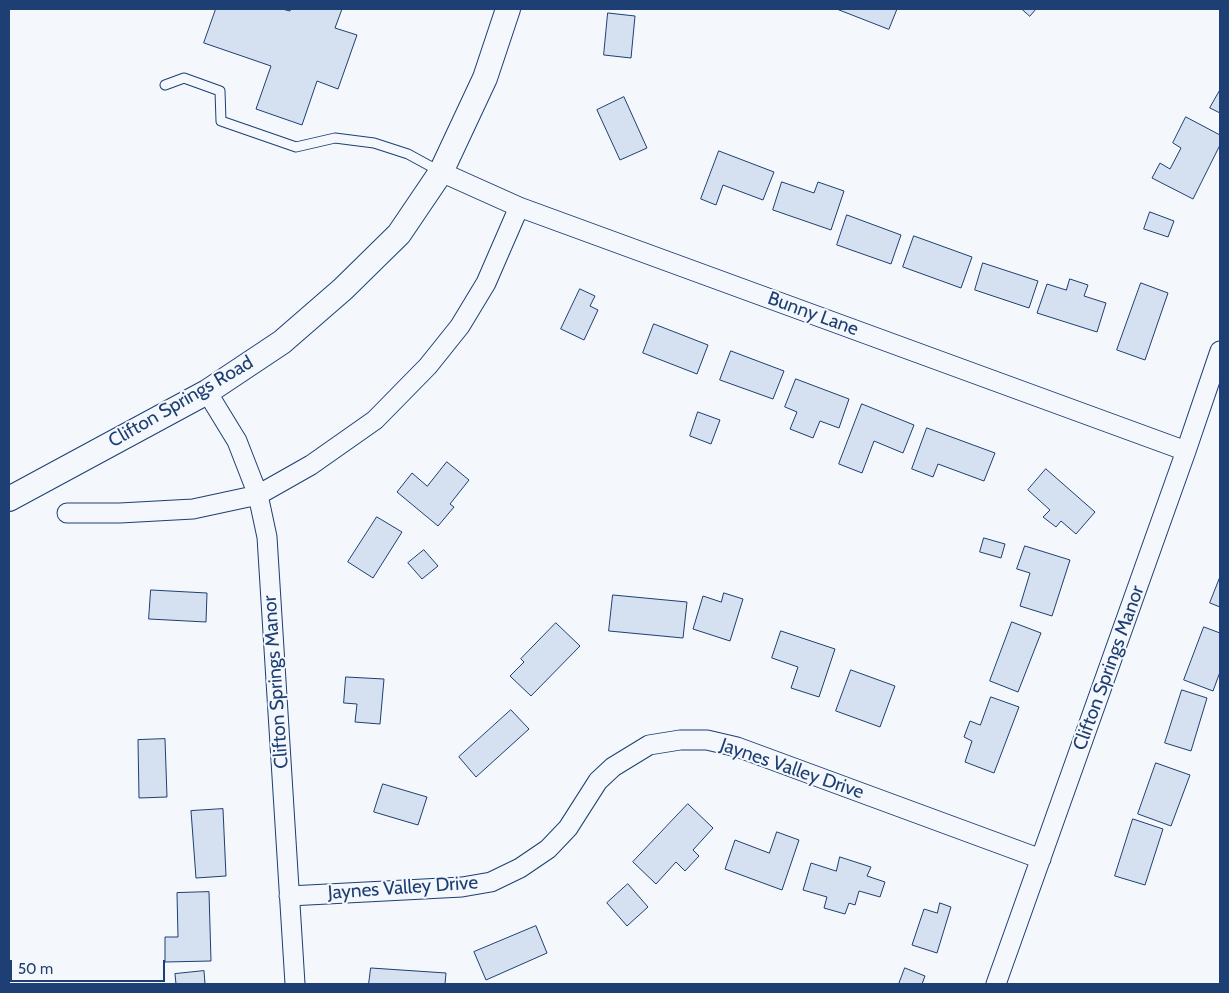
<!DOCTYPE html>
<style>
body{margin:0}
#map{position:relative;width:1229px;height:993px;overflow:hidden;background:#f4f7fb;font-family:Cabin,sans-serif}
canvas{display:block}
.frame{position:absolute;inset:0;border:10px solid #1d3f73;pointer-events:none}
.scale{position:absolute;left:10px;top:960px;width:155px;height:22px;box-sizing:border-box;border:2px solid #1d3f73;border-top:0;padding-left:6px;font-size:15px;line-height:18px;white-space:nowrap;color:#1d3f73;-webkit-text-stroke:4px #f4f7fb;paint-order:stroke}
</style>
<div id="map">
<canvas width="1229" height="993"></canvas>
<div class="frame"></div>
<div class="scale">50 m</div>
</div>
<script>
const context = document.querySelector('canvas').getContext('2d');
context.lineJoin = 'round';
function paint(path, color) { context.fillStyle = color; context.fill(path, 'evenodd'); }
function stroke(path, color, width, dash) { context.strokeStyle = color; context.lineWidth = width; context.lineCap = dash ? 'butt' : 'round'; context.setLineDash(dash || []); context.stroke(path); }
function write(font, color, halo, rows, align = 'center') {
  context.font = font + ' Cabin,sans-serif'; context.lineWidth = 4; context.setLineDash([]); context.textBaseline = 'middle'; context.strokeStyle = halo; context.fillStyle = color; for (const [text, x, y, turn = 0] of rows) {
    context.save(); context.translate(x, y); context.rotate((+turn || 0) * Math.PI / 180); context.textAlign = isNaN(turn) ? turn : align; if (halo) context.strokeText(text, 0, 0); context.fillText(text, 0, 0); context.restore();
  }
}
const building = new Path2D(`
 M 216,9 L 282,9 L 290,11 L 291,9 L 342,9 L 335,28 L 357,35 L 338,89 L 317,81 L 302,125 L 256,109 L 271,66 L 204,43 Z
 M 837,9 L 897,9 L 889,29 Z
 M 1022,9 L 1036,9 L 1030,16 Z
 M 608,13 L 635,16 L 631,58 L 604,55 Z
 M 1220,90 L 1220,113 L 1210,108 Z
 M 624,97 L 647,148 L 620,160 L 597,110 Z
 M 1186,117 L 1220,135 L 1220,145 L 1193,199 L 1152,178 L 1160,163 L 1170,169 L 1181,148 L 1173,143 Z
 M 719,151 L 774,172 L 763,200 L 723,185 L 716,205 L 701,199 Z
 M 782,182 L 814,193 L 818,182 L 844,191 L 831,230 L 773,210 Z
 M 1150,212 L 1174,221 L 1168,237 L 1144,229 Z
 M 847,215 L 901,235 L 891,264 L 837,245 Z
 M 914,236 L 972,257 L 961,288 L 903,267 Z
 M 983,263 L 1038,281 L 1029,308 L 975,290 Z
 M 1070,279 L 1088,285 L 1084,296 L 1106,303 L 1097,332 L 1037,313 L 1047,284 L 1066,290 Z
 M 1141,283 L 1168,293 L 1145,360 L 1117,350 Z
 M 580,289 L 595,296 L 590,306 L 598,310 L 584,340 L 561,329 Z
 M 654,324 L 708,345 L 697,374 L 643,353 Z
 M 731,351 L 784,371 L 773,399 L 720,380 Z
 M 796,379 L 849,399 L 839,428 L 820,421 L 813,438 L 790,429 L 797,412 L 785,407 Z
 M 862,404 L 914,425 L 903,453 L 874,441 L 862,473 L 839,464 Z
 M 698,412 L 720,420 L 711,444 L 690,436 Z
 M 927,428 L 995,453 L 984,481 L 938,464 L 933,477 L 912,469 Z
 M 447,462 L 469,480 L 450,504 L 454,507 L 438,526 L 397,492 L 412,473 L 427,486 Z
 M 1046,469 L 1095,512 L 1076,534 L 1061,521 L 1056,527 L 1043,517 L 1050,510 L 1028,490 Z
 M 377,517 L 402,532 L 373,578 L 348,562 Z
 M 984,538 L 1005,544 L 1001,558 L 980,552 Z
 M 1025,546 L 1070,560 L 1052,616 L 1020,606 L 1030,573 L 1017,569 Z
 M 424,550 L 438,566 L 422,579 L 408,563 Z
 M 1220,577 L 1220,607 L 1210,603 Z
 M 151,590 L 207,593 L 206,622 L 149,619 Z
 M 724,593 L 743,599 L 730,641 L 693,629 L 703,596 L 721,602 Z
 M 613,595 L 687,602 L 683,638 L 609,631 Z
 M 1012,622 L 1041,633 L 1018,692 L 990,681 Z
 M 556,623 L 580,646 L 531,696 L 510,676 L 524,662 L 521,659 Z
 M 1204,627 L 1220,633 L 1220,672 L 1213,691 L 1184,680 Z
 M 781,631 L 835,649 L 819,697 L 791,688 L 798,667 L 772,658 Z
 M 851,670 L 895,686 L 880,727 L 836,711 Z
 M 346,677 L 384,679 L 380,724 L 355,722 L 357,704 L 344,703 Z
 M 1182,690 L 1207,698 L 1191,751 L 1165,743 Z
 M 991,697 L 1019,707 L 994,773 L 965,762 L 972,741 L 964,737 L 970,721 L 980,725 Z
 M 511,710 L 529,729 L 476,777 L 459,757 Z
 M 165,739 L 167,797 L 139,798 L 138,740 Z
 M 1156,763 L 1190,775 L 1171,826 L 1138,814 Z
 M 383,784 L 427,797 L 418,825 L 374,812 Z
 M 688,804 L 713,828 L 693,850 L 699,856 L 685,871 L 676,862 L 656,884 L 633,862 Z
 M 223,809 L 226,876 L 196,878 L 191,811 Z
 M 1133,819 L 1163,829 L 1145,885 L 1115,876 Z
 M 777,832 L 799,840 L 782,890 L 725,869 L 735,840 L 769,853 Z
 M 840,857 L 871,867 L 867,876 L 885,882 L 880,897 L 859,891 L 855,905 L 849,903 L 845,914 L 824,908 L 827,897 L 803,890 L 811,863 L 836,871 Z
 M 628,884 L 648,907 L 627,926 L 607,903 Z
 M 209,892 L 211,961 L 165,962 L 165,937 L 178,937 L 177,893 Z
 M 940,903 L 951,907 L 937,953 L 912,945 L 924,909 L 937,913 Z
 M 536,926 L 547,953 L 486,980 L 474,952 Z
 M 371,968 L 446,973 L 445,984 L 369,984 Z
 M 905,968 L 925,976 L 922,984 L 899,984 Z
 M 204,971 L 205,984 L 176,984 L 175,974 Z`);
paint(building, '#d5e0f0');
stroke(building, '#1d3f73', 1);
const service = new Path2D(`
 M 165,85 L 184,78 L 220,91 L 221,121 L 296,147 L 335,138 L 374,143 L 408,154 L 441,172`);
const minor = new Path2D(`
 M 441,172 L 519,207 L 1186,451
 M 207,392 L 237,441 L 258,495 L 267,537 L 295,984
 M 67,513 L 120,513 L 193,509 L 258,495 L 311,465 L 375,420 L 428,366 L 460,326 L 486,283 L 519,207
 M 289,896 L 462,887 L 491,882 L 520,868 L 548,849 L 568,828 L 598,781 L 613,767 L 649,745 L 680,740 L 707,740 L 737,747 L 1041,859
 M 996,984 L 1186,451 L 1220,351`);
const tertiary = new Path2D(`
 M 9,499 L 207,392 L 282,342 L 343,289 L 399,234 L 441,172 L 485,78 L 508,9`);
stroke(service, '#1d3f73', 11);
stroke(minor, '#1d3f73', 21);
stroke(tertiary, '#1d3f73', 26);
stroke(service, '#f4f7fb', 9);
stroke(minor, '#f4f7fb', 19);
stroke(tertiary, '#f4f7fb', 24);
write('19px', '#1d3f73', '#f4f7fb', [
 ["Bunny Lane",813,314,20],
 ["Clifton Springs Road",181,402,-30],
 ["Clifton Springs Manor",1109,668,-70],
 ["Clifton Springs Manor",276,682,-94],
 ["Jaynes Valley Drive",792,769,19],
 ["Jaynes Valley Drive",403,888,-4]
]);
</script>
